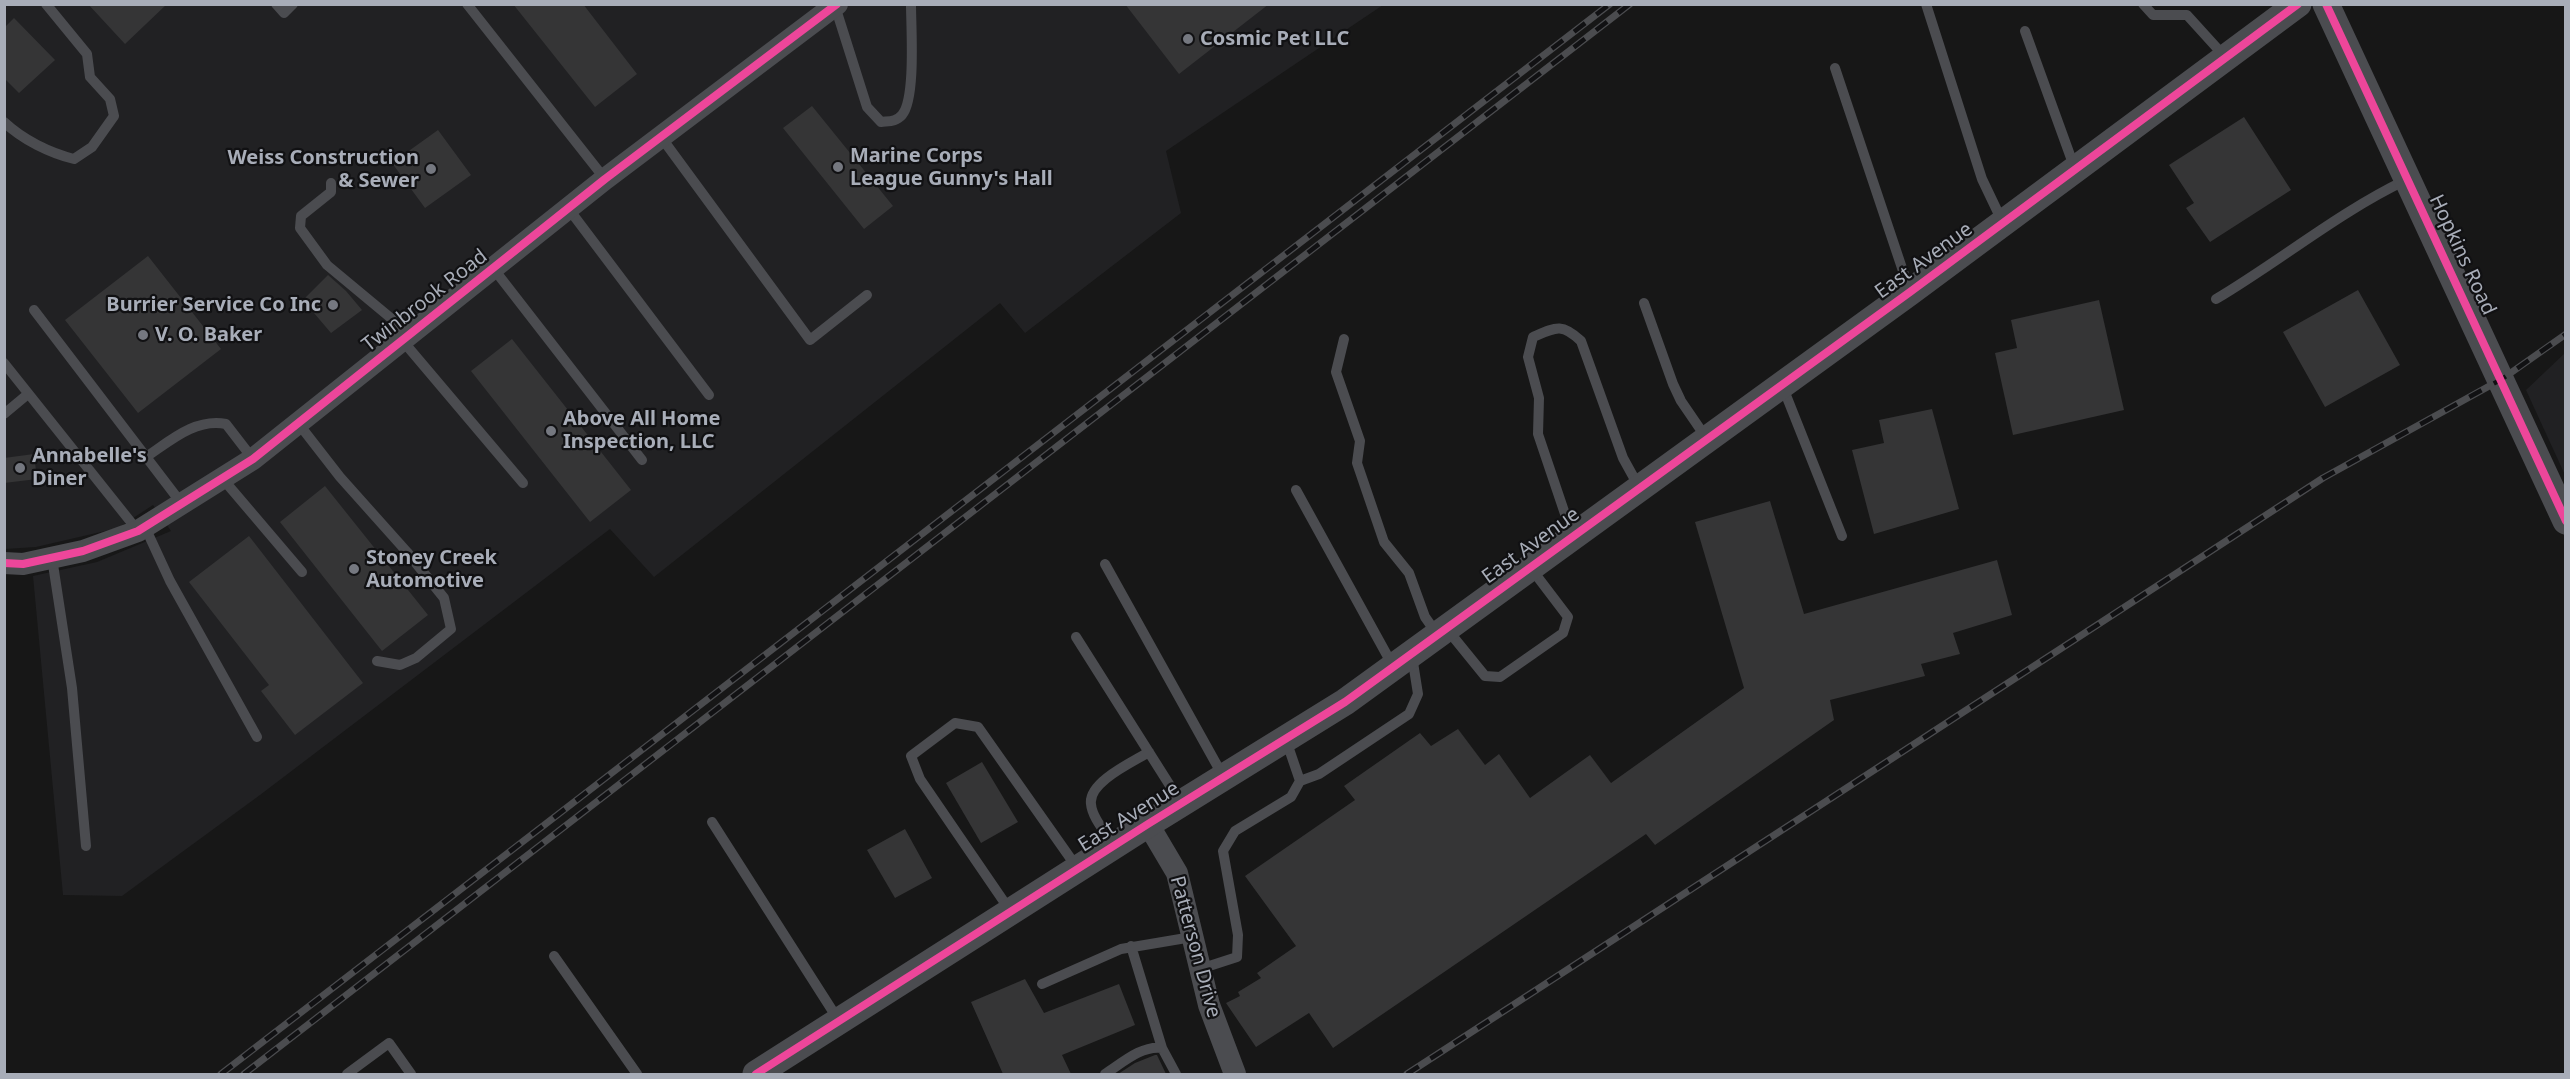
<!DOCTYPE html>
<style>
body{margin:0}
#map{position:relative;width:2570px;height:1079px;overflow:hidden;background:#171717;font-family:"Noto Sans",sans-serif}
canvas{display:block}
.frame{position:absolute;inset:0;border:6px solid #a8adb8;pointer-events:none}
</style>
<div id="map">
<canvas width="2570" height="1079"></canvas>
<div class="frame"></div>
</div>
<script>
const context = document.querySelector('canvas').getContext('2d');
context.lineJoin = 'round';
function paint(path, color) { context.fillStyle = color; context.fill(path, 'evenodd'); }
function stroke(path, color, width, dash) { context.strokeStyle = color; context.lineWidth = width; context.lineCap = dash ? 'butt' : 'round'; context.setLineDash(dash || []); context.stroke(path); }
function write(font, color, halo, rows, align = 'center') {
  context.font = font + ' "Noto Sans",sans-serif'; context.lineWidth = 4.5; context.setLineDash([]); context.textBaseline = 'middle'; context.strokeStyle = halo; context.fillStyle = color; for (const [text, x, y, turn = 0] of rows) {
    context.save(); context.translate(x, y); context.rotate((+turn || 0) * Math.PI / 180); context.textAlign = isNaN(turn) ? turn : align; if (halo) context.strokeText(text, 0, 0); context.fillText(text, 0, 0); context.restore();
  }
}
paint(new Path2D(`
 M 5,5 L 1383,5 L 1166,151 L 1181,213 L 1025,333 L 1000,303 L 654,577 L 610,529 L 260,795 L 122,896 L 63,895 L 33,576 L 97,562 L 171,531 L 153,505 L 118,528 L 36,547 L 5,549 Z
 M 2565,353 L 2565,475 L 2526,390 Z`), '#212123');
paint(new Path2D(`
 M 88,4 L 167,4 L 125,44 Z
 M 513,4 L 583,4 L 637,74 L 595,107 Z
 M 1125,4 L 1269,4 L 1179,74 Z
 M 14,18 L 55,60 L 19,93 L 4,78 L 4,28 Z
 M 812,106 L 893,206 L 864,229 L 783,128 Z
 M 2244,117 L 2291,190 L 2210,242 L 2186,208 L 2194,203 L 2169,165 Z
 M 438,130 L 471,175 L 425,208 L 392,163 Z
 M 148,256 L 221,349 L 138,413 L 65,320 Z
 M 328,275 L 346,291 L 362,310 L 331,333 L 303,300 Z
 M 2358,290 L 2400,365 L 2325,407 L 2283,332 Z
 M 2099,300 L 2124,410 L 2013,435 L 1995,353 L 2017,348 L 2011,320 Z
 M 512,339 L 631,490 L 590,522 L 471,371 Z
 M 1932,409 L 1959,509 L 1874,534 L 1852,450 L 1884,443 L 1879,420 Z
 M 34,454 L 37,479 L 4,483 L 4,458 Z
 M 325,486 L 428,615 L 382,651 L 280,522 Z
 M 1770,501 L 1804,614 L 1997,560 L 2012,615 L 1953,633 L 1960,654 L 1921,664 L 1925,676 L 1830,700 L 1834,720 L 1655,845 L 1646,834 L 1333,1048 L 1309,1013 L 1256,1047 L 1226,1003 L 1240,996 L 1238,992 L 1261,978 L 1257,973 L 1296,946 L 1245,876 L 1355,800 L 1344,786 L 1420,733 L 1431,746 L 1458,729 L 1485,765 L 1499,754 L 1530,798 L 1590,755 L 1611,783 L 1744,688 L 1695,522 Z
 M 249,536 L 363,683 L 295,735 L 261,691 L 269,685 L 189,582 Z
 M 982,762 L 1018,822 L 981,843 L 946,783 Z
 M 905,829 L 932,878 L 895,898 L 867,850 Z
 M 1025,979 L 1044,1013 L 1119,984 L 1135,1025 L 1062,1055 L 1071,1074 L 1003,1074 L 971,1002 Z
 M 1155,1055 L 1157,1055 L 1166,1074 L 1118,1074 L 1135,1063 Z`), '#353536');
stroke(new Path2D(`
 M 276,4 L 284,13 L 293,4
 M 467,4 L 605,179
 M 1926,4 L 1982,179 L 2003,223
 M 2143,4 L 2153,15 L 2187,15 L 2226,58
 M 835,6 L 867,107 L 881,122 C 889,121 896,122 902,115 C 916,99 911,27 911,4
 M 2025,31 L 2075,169
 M 1835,68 L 1910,292
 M 4,122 C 23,140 50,153 74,159 L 92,147 L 114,116 L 110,99 L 90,77 L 87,54 L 46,4
 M 661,137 L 810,340 L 867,295
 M 331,183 L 331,192 L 301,216 L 300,228 L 327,265 L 410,334
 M 568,208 L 709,395
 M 493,268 L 642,460
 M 2216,299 C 2280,261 2339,212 2406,180
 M 1644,303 L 1673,384 L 1681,401 L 1707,439
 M 34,310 L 182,504
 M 1344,339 L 1336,372 L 1360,441 L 1357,463 L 1384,542 L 1409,573 L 1425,617 L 1437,634
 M 402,340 L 523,483
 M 4,363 L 138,531
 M 1782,385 L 1842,536
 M 4,414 L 28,394
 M 298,423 L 340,477 L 407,552 L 444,598 L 451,629 L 416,658 L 400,665 L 377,661
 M 146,457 C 170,441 195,418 226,424 L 253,459
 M 222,478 L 302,572
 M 1296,490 L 1393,666
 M 145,527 L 170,581 L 257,737
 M 1579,532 L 1565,514 L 1538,434 L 1539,398 L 1528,357 L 1533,337 C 1556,327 1562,323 1581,341 L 1623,458 L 1639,487
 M 52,558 L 72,688 L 86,846
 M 1105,564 L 1223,776
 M 1446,628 L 1485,676 L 1500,677 L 1563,633 L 1568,617 L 1530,567
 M 1076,637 L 1181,803
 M 1300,781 L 1319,774 L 1409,714 L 1418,694 L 1412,656
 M 712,822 L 839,1021
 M 1114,846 C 1107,834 1092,818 1091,804 C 1088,782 1133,762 1149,752
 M 1011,912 L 920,779 L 911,756 L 955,723 L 978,727 L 1078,869
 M 1131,946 L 1162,1048
 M 554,956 L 637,1074
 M 1200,969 L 1237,957 L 1238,935 L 1223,851 L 1235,831 L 1291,797 L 1300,781 L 1286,740
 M 1042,984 L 1121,949 L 1192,937
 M 347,1074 L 389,1043 L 411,1074
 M 1105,1074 C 1121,1064 1141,1045 1162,1048 L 1176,1074`), '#4b4c50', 10);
stroke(new Path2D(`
 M 4,563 L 23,564 L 83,551 L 138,531 L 253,459 L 605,179 L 837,4
 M 1148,824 L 1177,873 L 1209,1005 L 1235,1074`), '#4b4c50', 22);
stroke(new Path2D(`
 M 2326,4 L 2566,521
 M 756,1074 L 1148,824 L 1345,702 L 1910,292 L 2298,4`), '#4b4c50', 27);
const rail = new Path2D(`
 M 221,1074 L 1610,4
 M 244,1074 L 1630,4
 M 1407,1074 L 2323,478 L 2502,379 L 2566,334`);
stroke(rail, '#4b4c4f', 7);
stroke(rail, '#111113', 4.5, [14]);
stroke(new Path2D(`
 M 2326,4 L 2566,521
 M 4,563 L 23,564 L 83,551 L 138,531 L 253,459 L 605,179 L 837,4
 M 756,1074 L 1148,824 L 1345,702 L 1910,292 L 2298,4`), '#ed469a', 8);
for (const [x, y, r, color] of [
 [1188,39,6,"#757880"],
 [838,167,6,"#757880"],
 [431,169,6,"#757880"],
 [333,305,6,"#757880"],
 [143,335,6,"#757880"],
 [551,431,6,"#757880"],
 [20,468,6,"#757880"],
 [354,569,6,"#757880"]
]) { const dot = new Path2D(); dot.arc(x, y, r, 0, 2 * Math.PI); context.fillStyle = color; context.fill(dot); stroke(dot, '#111113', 2); }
write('bold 20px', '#a8adb8', '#111113', [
 ["Cosmic Pet LLC",1200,39],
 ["Marine Corps",850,156],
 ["League Gunny's Hall",850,179],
 ["Weiss Construction",419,158,"right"],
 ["& Sewer",419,181,"right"],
 ["Burrier Service Co Inc",321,305,"right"],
 ["V. O. Baker",155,335],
 ["Above All Home",563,419],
 ["Inspection, LLC",563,442],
 ["Annabelle's",32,456],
 ["Diner",32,479],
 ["Stoney Creek",366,558],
 ["Automotive",366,581]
], 'left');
write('20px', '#a8adb8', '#111113', [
 ["Hopkins Road",2462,255,65],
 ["East Avenue",1924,261,-36],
 ["Twinbrook Road",425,301,-38],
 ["East Avenue",1531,546,-36],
 ["East Avenue",1129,817,-32],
 ["Patterson Drive",1195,947,75]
]);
</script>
